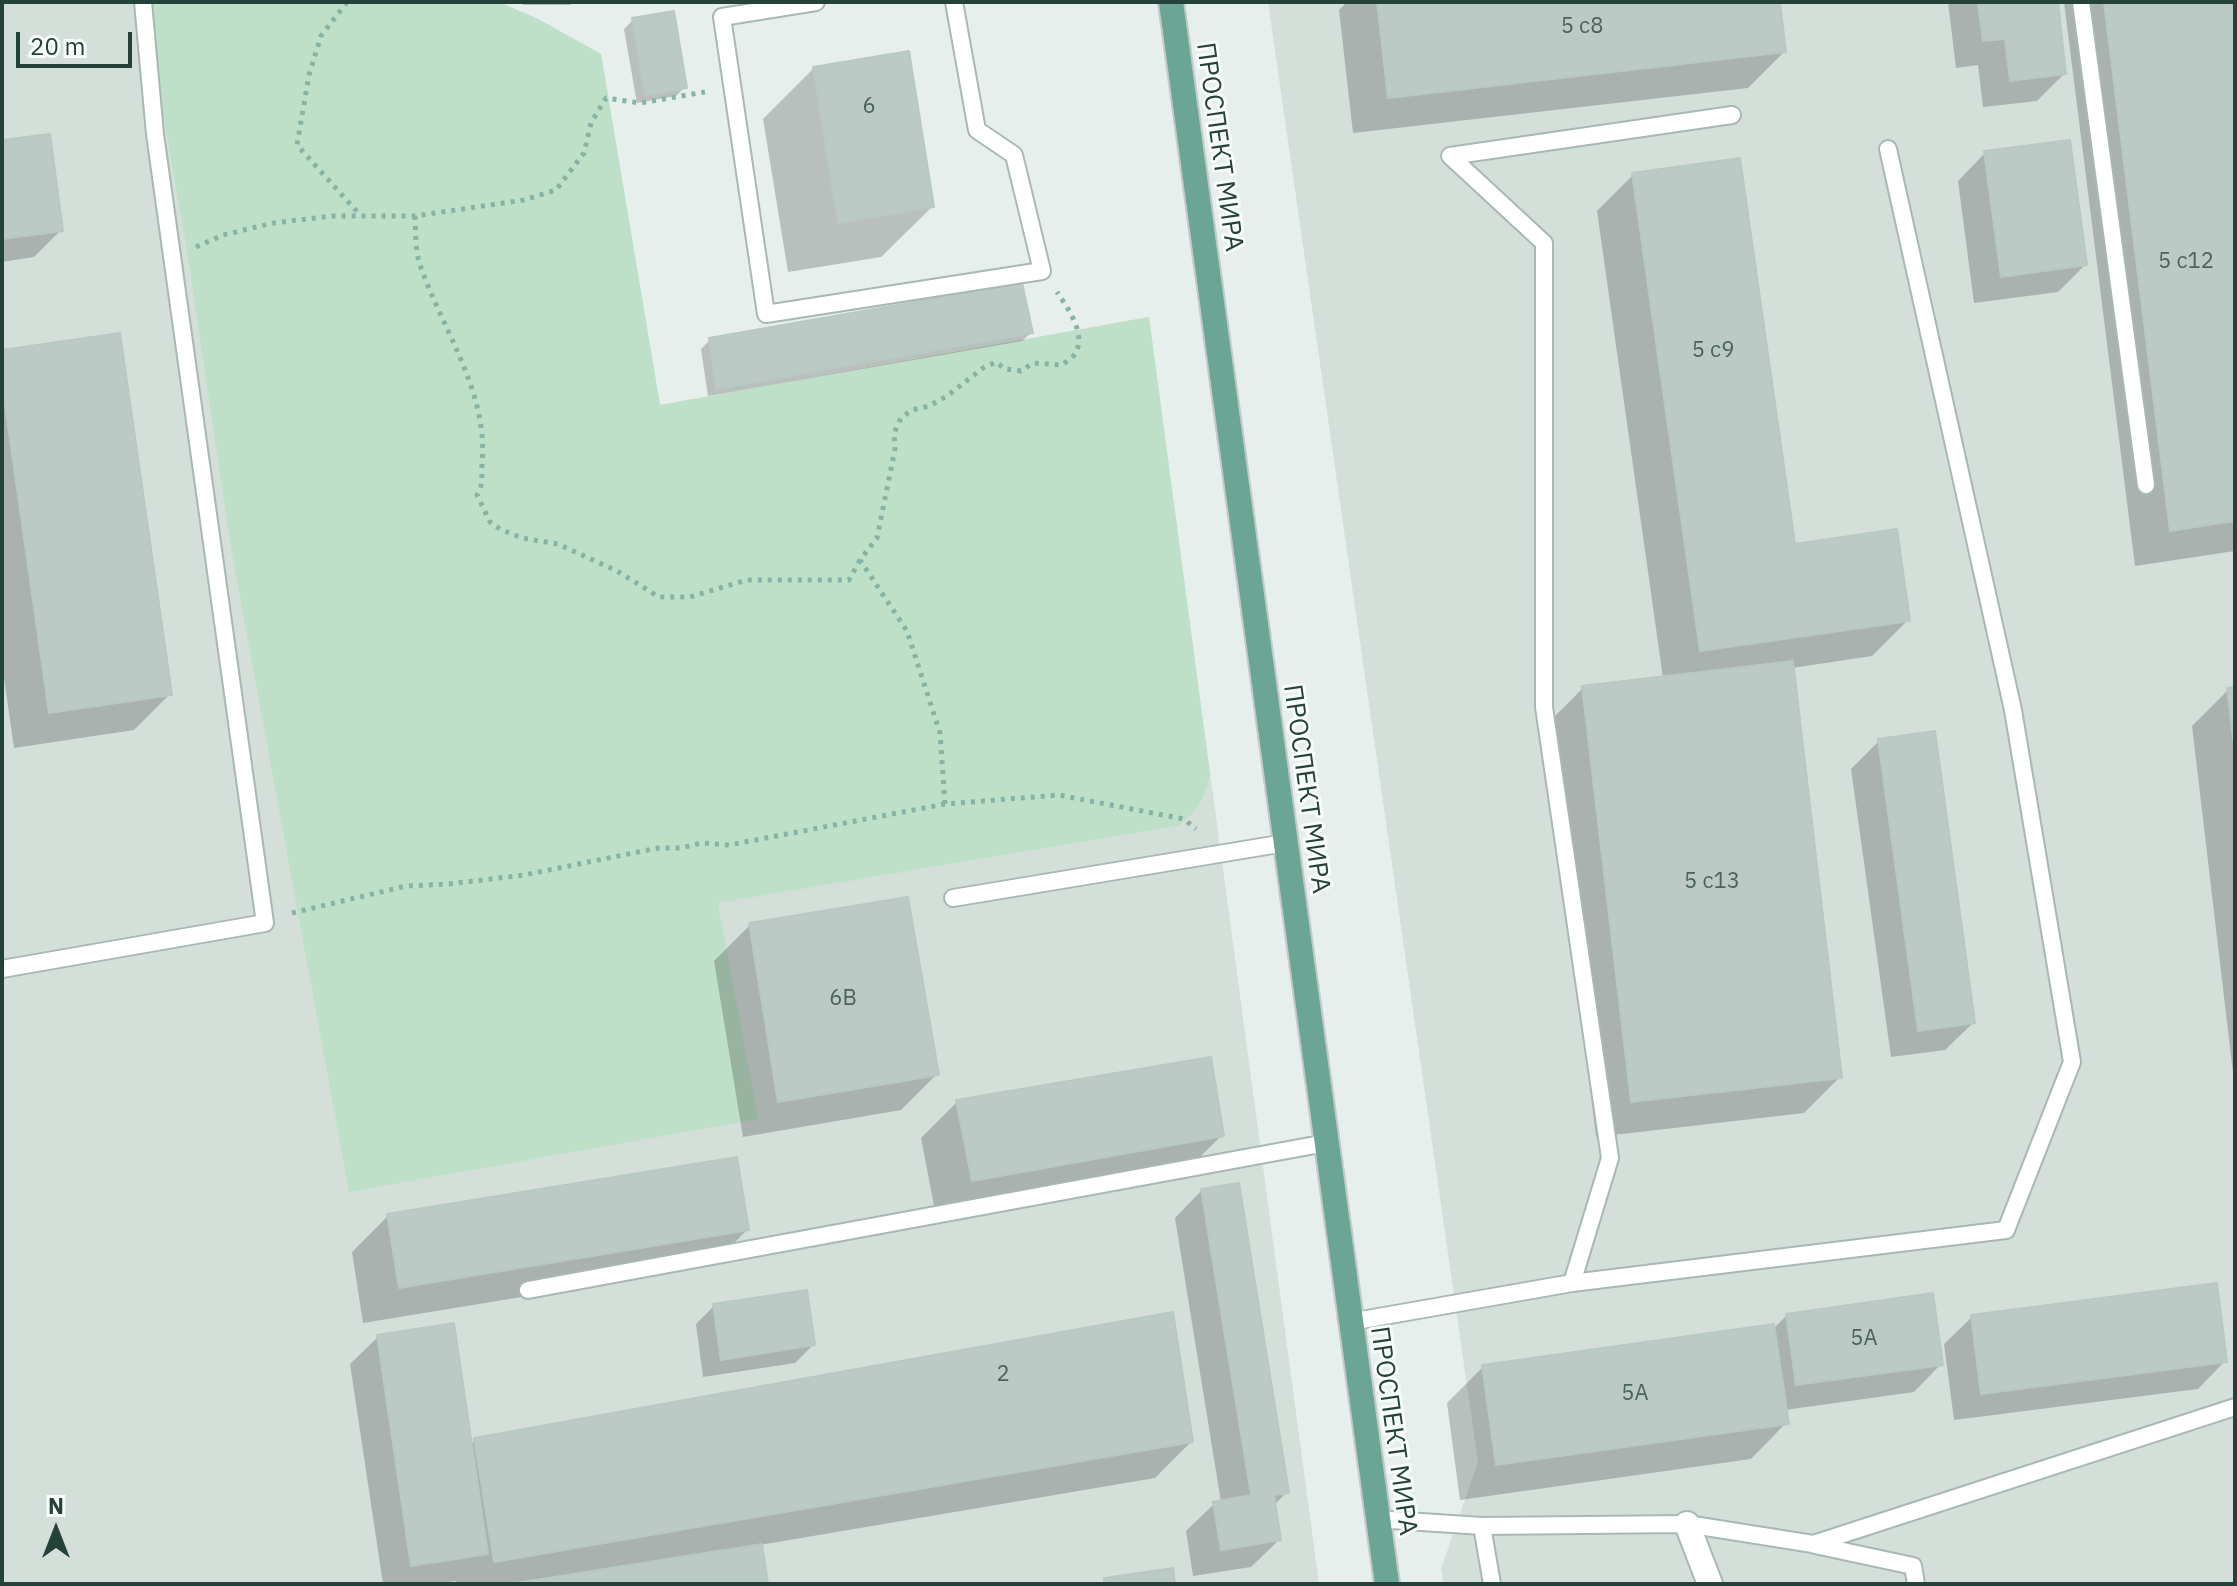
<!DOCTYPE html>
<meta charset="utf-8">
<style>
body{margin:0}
#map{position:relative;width:2237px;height:1586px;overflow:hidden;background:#e6efeb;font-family:"IBM Plex Sans",sans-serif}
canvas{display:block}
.frame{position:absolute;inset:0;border:4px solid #24423a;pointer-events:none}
.north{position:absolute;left:16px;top:1490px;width:80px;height:80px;-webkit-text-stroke:6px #f7fbf9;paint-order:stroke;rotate:0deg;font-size:22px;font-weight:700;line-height:32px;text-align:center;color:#24423a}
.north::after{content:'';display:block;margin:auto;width:28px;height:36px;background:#24423a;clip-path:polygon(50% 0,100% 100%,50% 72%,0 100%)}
.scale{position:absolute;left:16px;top:32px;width:116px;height:36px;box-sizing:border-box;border:4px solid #24423a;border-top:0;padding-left:10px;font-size:24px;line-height:28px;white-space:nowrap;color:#24423a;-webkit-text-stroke:6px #f7fbf9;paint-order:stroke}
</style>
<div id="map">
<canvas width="2237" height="1586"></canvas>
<div class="frame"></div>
<div class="north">N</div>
<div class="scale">20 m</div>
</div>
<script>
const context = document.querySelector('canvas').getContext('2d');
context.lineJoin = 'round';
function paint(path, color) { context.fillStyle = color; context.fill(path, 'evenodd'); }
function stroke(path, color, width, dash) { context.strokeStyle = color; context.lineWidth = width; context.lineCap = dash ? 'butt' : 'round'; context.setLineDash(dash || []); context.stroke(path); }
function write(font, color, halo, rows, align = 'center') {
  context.font = font + ' "IBM Plex Sans",sans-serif'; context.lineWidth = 6; context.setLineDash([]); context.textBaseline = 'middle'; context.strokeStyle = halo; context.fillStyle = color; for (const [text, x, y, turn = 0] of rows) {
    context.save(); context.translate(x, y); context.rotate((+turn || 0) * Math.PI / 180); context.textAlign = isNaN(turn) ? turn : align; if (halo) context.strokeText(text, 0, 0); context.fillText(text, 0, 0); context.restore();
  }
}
paint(new Path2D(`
 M 2,2 L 499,2 L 538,19 L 601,54 L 660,405 L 1149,317 L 1319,1584 L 2,1584 Z
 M 1268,2 L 2235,2 L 2235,1584 L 1444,1584 L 1441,1569 L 1478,1462 Z`), '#d4dfda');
paint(new Path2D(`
 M 152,2 L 499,2 L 538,19 L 601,54 L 660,405 L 1149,317 L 1210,775 C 1204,800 1198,811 1178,826 L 718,903 L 758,1119 L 349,1192 L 231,548 L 187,251 L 160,97 Z`), '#bfe0c8');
paint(new Path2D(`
 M 523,2 L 573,2 L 570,5 L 523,5 Z
 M 1347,2 L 1778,2 L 1784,52 L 1748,88 L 1353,133 L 1339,10 Z
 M 1948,2 L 2056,2 L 2064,74 L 2037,101 L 1983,107 L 1978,65 L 1956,68 Z
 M 2064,2 L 2235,2 L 2235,551 L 2135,566 Z
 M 633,20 L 685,87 L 676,96 L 637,103 L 624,29 Z
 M 814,68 L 932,207 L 881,257 L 788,272 L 763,119 Z
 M 2,142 L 61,230 L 34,257 L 2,262 Z
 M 1985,153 L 2085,265 L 2058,292 L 1974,303 L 1958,181 Z
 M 1633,175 L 1793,546 L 1908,620 L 1872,656 L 1792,668 L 1840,1077 L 1804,1113 L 1596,1137 L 1547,724 L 1583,688 L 1663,678 L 1597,211 Z
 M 1031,333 L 1022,341 L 708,396 L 701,349 L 710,340 Z
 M 2,352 L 170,694 L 134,730 L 14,748 L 2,664 Z
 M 2235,689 L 2235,1090 L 2192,726 L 2228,690 Z
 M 1879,741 L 1973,1023 L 1945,1050 L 1891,1057 L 1851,769 Z
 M 750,925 L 937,1074 L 901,1110 L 743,1137 L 714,961 Z
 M 957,1102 L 1221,1136 L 1185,1172 L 936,1216 L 921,1138 Z
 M 1202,1190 L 1287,1492 L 1273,1506 L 1279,1540 L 1251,1567 L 1193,1576 L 1186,1531 L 1214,1504 L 1221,1502 L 1175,1218 Z
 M 388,1216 L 747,1230 L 711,1266 L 363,1323 L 352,1252 Z
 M 714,1306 L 813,1345 L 795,1363 L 703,1377 L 696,1324 Z
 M 1786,1316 L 1941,1364 L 1914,1392 L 1785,1410 L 1786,1423 L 1751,1459 L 1460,1500 L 1447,1403 L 1483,1367 L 1773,1329 Z
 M 1972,1317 L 2225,1361 L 2198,1389 L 1954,1420 L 1944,1344 Z
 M 378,1337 L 470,1446 L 475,1440 L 1191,1442 L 1155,1478 L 760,1545 L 766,1584 L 456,1584 L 456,1581 L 437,1584 L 383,1584 L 350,1364 Z`), '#0003');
const building = new Path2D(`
 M 1377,2 L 1780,2 L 1786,52 L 1388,98 Z
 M 1978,2 L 2058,2 L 2066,74 L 2010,81 L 2005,39 L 1983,41 Z
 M 2104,2 L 2235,2 L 2235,521 L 2170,531 Z
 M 674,11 L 687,88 L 645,95 L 632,18 Z
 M 909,51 L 934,207 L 838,223 L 813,67 Z
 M 50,134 L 63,231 L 2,239 L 2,140 Z
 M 2070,140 L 2087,265 L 2001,277 L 1984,151 Z
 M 1740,158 L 1795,544 L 1897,529 L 1910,621 L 1700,651 L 1632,173 Z
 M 1022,283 L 1033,333 L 716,389 L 709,338 Z
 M 120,333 L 172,695 L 49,713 L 2,383 L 2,350 Z
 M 1793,661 L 1842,1078 L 1631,1102 L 1582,686 Z
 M 2235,687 L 2235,754 L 2227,688 Z
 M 1935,731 L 1975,1023 L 1918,1031 L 1878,739 Z
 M 908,897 L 939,1075 L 778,1102 L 749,923 Z
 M 1211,1057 L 1224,1136 L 972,1181 L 956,1100 Z
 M 737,1157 L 749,1230 L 399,1288 L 387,1214 Z
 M 1239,1183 L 1289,1493 L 1274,1495 L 1281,1540 L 1221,1550 L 1213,1502 L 1251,1495 L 1201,1189 Z
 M 2217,1283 L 2227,1362 L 1981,1394 L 1971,1315 Z
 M 807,1290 L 815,1345 L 721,1360 L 713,1304 Z
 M 1933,1293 L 1943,1365 L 1796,1385 L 1786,1314 Z
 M 1173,1312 L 1193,1442 L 494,1562 L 474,1438 Z
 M 454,1323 L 488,1554 L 411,1566 L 377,1335 Z
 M 1774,1324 L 1789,1424 L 1496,1465 L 1482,1365 Z
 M 762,1544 L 768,1584 L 510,1584 Z
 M 1173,1568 L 1175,1584 L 1105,1584 L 1104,1578 Z`);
paint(building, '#bbcac4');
stroke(building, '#b8c9c2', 2);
const service = new Path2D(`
 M 816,2 L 722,17 L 766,314 L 1042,271 L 1014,155 L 977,130 L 954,2
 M 2081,2 L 2146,485
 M 953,898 L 1285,843
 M 2,969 L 265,923 L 155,134 L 143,2
 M 1572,1283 L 2006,1230 L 2072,1062 L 2013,710 L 1888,149
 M 528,1290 L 1326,1143
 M 1350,1322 L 1572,1283 L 1610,1158 L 1544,707 L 1544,243 L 1450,156 L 1732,115
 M 1376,1519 L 1482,1526 L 1687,1524 L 1813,1544 L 2235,1407
 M 1482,1526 L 1492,1584
 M 1815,1545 L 1913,1566 L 1916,1584`);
const minor = new Path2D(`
 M 1687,1524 L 1710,1584`);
const primary = new Path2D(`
 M 1171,2 L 1387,1584`);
stroke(service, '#a8b8b2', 20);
stroke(minor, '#a8b8b2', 28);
stroke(primary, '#c2cac8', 28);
stroke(new Path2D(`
 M 347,2 L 321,36 L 309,75 L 297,145 L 361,216
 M 415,216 C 416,232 415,250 420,265 C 443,331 489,393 482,465 C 481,476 484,484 477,495 L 490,522 L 500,529 L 522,538 L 558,544 L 617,571 L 659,597 L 690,597 L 747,580 L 849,580 L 860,560
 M 196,247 L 223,235 L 273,223 L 333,216 L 415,216 L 524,200 L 556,190 L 584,153 L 591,123 L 606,98 L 640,103 L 705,92
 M 945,804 L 940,733 L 907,631 L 860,560 L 877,538 L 895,449 L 894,433 L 901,418 L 912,410 L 929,406 L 947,396 L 983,368 L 996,362 L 1005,369 L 1021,371 L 1033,363 L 1062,365 C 1066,362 1074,357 1076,352 C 1086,333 1067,307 1057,292
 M 292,913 L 406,886 L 449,884 L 524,875 L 658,848 L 681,848 L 701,843 L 729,845 L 945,804 L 1059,795 L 1184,819 L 1196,829`), '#86b3a5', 5, [4, 6]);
stroke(service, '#fff', 16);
stroke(minor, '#fff', 24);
stroke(primary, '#6aa596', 24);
write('22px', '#4a645c', null, [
 ["5 с8",1582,27],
 ["6",869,107],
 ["5 с12",2186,262],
 ["5 с9",1713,351],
 ["5 с13",1712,882],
 ["6В",843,999],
 ["5А",1864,1339],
 ["2",1003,1375],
 ["5А",1635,1394]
]);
write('26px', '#24423a', '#f7fbf9', [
 ["ПРОСПЕКТ МИРА",1219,147,82],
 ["ПРОСПЕКТ МИРА",1306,789,82],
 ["ПРОСПЕКТ МИРА",1393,1431,82]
]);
</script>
